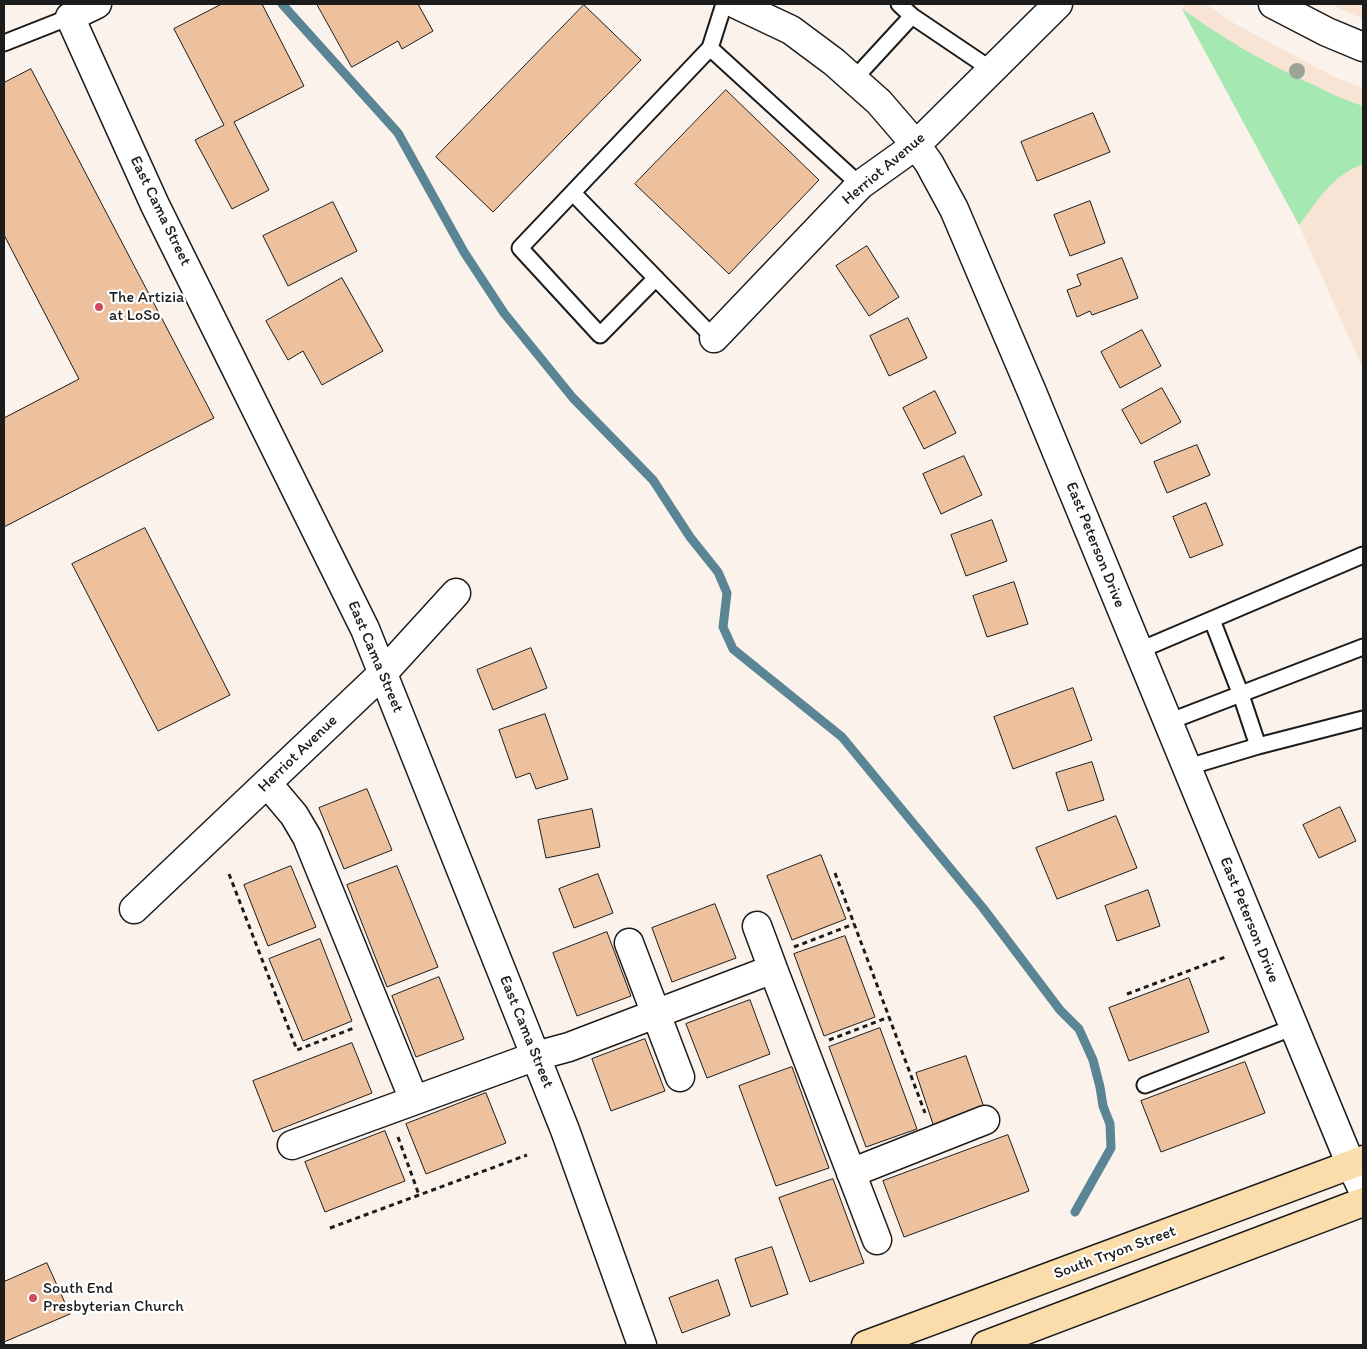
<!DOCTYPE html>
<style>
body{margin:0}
#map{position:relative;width:1367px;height:1349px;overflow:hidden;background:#fbf3eb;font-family:Itim,sans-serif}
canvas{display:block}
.frame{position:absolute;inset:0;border:5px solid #1c1c1c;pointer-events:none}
</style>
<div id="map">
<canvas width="1367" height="1349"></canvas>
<div class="frame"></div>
</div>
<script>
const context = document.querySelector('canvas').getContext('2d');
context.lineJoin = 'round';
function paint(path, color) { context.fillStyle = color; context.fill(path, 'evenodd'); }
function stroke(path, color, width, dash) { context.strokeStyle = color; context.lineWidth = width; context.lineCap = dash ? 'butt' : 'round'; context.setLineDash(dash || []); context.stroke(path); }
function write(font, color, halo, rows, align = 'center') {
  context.font = font + ' Itim,sans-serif'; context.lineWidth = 4.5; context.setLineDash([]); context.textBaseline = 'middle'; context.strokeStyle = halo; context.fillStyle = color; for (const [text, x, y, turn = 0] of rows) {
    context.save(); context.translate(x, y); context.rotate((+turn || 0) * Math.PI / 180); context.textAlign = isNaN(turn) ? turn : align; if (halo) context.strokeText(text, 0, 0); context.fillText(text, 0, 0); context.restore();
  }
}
paint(new Path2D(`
 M 1185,4 L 1206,4 L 1232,22 L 1336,78 L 1363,88 L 1363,369 L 1299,225 L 1182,9 Z
 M 1330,4 L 1363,4 L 1363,19 Z`), '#f7e4d4');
paint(new Path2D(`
 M 1182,9 C 1223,38 1261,61 1307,82 C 1326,91 1344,100 1363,106 L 1363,164 C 1330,177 1320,198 1299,225 Z`), '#a6e8b2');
stroke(new Path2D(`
 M 282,4 L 398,133 L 464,252 L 504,313 L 573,398 L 653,480 L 690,537 L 718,572 L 727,593 L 723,627 L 733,649 L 842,737 L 983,908 L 1060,1010 L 1079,1029 L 1093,1060 L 1100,1087 L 1103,1106 L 1110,1124 L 1111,1148 L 1075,1212`), '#5a8594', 9);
const building = new Path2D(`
 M 222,4 L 262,4 L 304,86 L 234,122 L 269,190 L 232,209 L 195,140 L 224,125 L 174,29 Z
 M 317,4 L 418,4 L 433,31 L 402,49 L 398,41 L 352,67 Z
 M 584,5 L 641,60 L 493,212 L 436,157 Z
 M 31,69 L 214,418 L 4,527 L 4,418 L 79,379 L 4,235 L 4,83 Z
 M 726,90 L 819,180 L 729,274 L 635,184 Z
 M 1093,113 L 1110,152 L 1037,181 L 1021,142 Z
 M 1090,201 L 1105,243 L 1070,256 L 1054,215 Z
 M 333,202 L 357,251 L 288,286 L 263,236 Z
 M 867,246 L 899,297 L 869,316 L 836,266 Z
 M 1122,258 L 1138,298 L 1092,315 L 1090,311 L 1077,317 L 1067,290 L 1081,285 L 1077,275 Z
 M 342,278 L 383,351 L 322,385 L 303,351 L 288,360 L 266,321 Z
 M 908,318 L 927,358 L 889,376 L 870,336 Z
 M 1142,330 L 1161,366 L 1120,388 L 1101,352 Z
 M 1162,388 L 1181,422 L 1141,444 L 1122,410 Z
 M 935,391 L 956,433 L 924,449 L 903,408 Z
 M 1197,445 L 1210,475 L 1167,493 L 1154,462 Z
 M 964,456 L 982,495 L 941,514 L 923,474 Z
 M 1206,503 L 1223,545 L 1190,558 L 1173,517 Z
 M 992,520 L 1007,561 L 966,576 L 951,535 Z
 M 145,528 L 230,695 L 158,731 L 72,564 Z
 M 1014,582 L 1028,624 L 987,637 L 973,596 Z
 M 531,648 L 547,688 L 493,710 L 477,670 Z
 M 1073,688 L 1092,740 L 1013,769 L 994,717 Z
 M 545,714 L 568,779 L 536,789 L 530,773 L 516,778 L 499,730 Z
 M 1092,762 L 1104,800 L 1068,811 L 1056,773 Z
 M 367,789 L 392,850 L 344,869 L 319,808 Z
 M 1340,807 L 1356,841 L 1319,858 L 1303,825 Z
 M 592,809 L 600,847 L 546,858 L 538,820 Z
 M 1116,816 L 1137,868 L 1057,899 L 1036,848 Z
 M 821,855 L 846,919 L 792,940 L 767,876 Z
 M 291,866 L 316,927 L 268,946 L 244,885 Z
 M 397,866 L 438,967 L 387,987 L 347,885 Z
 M 598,874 L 613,913 L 574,928 L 559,889 Z
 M 1148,890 L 1160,926 L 1117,941 L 1105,906 Z
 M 715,904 L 736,958 L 672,982 L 652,928 Z
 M 607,932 L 631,996 L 577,1016 L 553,953 Z
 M 845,936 L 875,1017 L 824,1036 L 794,954 Z
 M 320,939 L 352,1021 L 303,1041 L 269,959 Z
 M 439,977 L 464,1039 L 416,1057 L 392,996 Z
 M 1189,978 L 1209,1032 L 1129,1061 L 1109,1008 Z
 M 750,1000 L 770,1054 L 707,1078 L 686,1024 Z
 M 880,1028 L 917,1129 L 866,1147 L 829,1047 Z
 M 645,1039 L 665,1091 L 611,1111 L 592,1059 Z
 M 352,1043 L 372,1093 L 273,1132 L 253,1081 Z
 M 966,1056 L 985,1110 L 934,1127 L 916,1073 Z
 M 1245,1062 L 1265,1113 L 1161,1152 L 1141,1101 Z
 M 792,1067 L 829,1168 L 776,1186 L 739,1086 Z
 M 486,1093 L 506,1143 L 426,1174 L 406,1124 Z
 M 385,1131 L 405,1181 L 325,1212 L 305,1162 Z
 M 1008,1135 L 1029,1191 L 904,1237 L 883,1181 Z
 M 833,1179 L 864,1263 L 810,1282 L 779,1198 Z
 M 772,1247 L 788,1294 L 751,1307 L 735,1259 Z
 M 47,1263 L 70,1314 L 4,1342 L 4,1282 Z
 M 718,1280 L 730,1315 L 682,1333 L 669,1298 Z`);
paint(building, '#edc19d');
stroke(building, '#1c1c1c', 1);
const lane = new Path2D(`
 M 899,4 L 912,16 L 992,70
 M 4,43 L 70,17
 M 710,48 L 860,185
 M 854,79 L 912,16
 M 573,193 L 714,338
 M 656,278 L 600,335 L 520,248 L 710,48 L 724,4
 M 1212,620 L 1241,695 L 1258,746
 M 1138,651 L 1363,555
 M 1168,722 L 1363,647
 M 1188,767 L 1258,746 L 1363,719
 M 1145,1085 L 1294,1027`);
const street = new Path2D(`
 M 97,4 L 70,17 L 155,205 L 365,629 L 565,1130 L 642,1345
 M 736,4 L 791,30 L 834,62 L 879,102 L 916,145 L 929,163 L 954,209 L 1032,392 L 1351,1165 L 1363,1190
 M 714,338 L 860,185 L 916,145 L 1058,4
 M 267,783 L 294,815 L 307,837 L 414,1100
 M 134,909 L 383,673 L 456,593
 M 629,943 L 680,1077
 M 773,969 L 877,1240
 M 292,1145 L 536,1056 L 569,1047 L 773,969 L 757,926
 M 851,1173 L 985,1120`);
const secondary = new Path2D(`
 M 1273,4 L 1327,32 L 1363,47`);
const primary = new Path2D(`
 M 866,1345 L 1363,1160
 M 986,1345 L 1363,1202`);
stroke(lane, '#1c1c1c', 19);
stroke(street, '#1c1c1c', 31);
stroke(secondary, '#1c1c1c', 31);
stroke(primary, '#1c1c1c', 31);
stroke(new Path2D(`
 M 835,873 L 925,1113
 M 229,874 L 297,1050 L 354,1028
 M 794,947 L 854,924
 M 1127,994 L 1228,956
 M 829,1040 L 889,1017
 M 398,1137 L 419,1195
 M 330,1228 L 527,1155`), '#1c1c1c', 3, [5, 4]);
stroke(lane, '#fff', 15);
stroke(street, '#fff', 28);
stroke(secondary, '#fff', 28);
stroke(primary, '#faddab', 28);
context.fillStyle = '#9ba496';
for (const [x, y] of [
 [1297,71]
]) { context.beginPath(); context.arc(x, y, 8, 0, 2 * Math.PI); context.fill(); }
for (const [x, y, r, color] of [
 [99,307,5,"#d1495b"],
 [33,1298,5,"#d1495b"]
]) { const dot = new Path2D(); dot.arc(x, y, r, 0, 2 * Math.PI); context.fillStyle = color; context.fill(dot); stroke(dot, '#fff', 2); }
write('16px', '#1c1c1c', '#fff', [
 ["Herriot Avenue",884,169,-40],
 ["East Cama Street",160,211,64],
 ["East Peterson Drive",1095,545,68],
 ["East Cama Street",375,657,67],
 ["Herriot Avenue",298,754,-44],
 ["East Peterson Drive",1249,920,68],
 ["East Cama Street",526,1032,68],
 ["South Tryon Street",1115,1253,-20]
]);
write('16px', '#1c1c1c', '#fff', [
 ["The Artizia",109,298],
 ["at LoSo",109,316],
 ["South End",43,1289],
 ["Presbyterian Church",43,1307]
], 'left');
</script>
